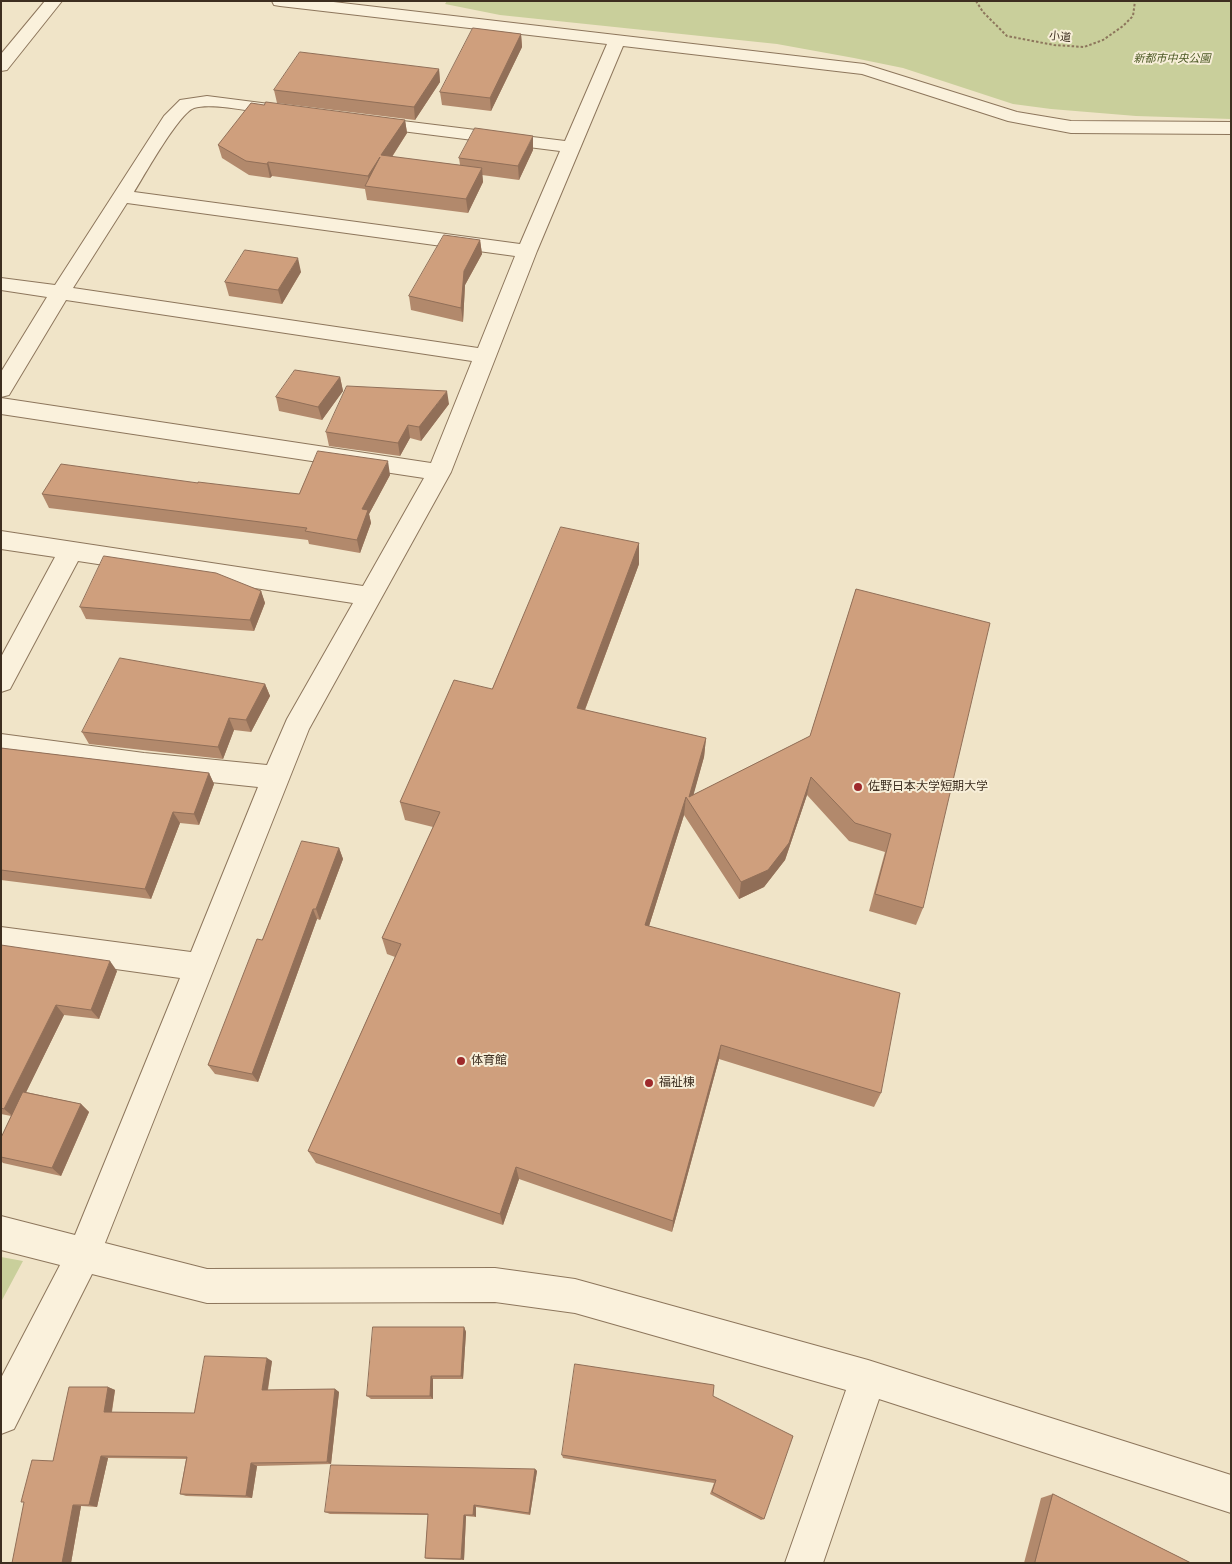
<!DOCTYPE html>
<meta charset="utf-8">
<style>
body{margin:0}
#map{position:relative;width:1232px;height:1564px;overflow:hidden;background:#f0e4c8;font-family:"IBM Plex Serif",serif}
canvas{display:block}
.frame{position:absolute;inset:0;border:2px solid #3d2e20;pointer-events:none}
</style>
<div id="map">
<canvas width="1232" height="1564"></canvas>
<div class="frame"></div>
</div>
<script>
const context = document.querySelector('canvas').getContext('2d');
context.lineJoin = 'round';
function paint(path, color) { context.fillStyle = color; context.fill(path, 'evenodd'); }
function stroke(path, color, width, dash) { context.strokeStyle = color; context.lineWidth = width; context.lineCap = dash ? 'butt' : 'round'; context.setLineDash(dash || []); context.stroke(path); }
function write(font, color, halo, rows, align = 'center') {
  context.font = font + ' "IBM Plex Serif","Noto Sans JP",serif'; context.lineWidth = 4; context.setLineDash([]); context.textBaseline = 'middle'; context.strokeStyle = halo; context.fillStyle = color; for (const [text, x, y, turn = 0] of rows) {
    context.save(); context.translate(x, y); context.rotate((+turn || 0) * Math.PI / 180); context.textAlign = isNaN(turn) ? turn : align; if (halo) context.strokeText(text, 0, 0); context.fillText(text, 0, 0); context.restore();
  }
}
paint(new Path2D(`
 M 447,1 L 1231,1 L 1231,119 L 1136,116 L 1051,109 L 1013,104 L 903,68 L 854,58 L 777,44 L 500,15 L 445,4 Z
 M 1,1257 L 23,1261 L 1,1302 Z`), '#c9cf9b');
const minor = new Path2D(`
 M 45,1 L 62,1 L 7,70 L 1,71 L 1,54 Z
 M 272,1 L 325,1 L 864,64 L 1017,112 L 1071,121 L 1231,122 L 1231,134 L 1071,133 L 1008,121 L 862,74 L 623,46 L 537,251 L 451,472 L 309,729 L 105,1243 L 207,1269 L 495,1268 L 575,1279 L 868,1360 L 1231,1475 L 1231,1513 L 879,1399 L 823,1563 L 785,1563 L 846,1390 L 575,1313 L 495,1302 L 207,1303 L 92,1274 L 14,1429 L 1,1434 L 1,1378 L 60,1265 L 1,1250 L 1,1216 L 75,1235 L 180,978 L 1,953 L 1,927 L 191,952 L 258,787 L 144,775 L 1,756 L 1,734 L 144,753 L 267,765 L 287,719 L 353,603 L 78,561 L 10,689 L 1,692 L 1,657 L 55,557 L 1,549 L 1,531 L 363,586 L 424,478 L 1,414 L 1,398 L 431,463 L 472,361 L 66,300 L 9,395 L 1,397 L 1,372 L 47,297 L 1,290 L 1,278 L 55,285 L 164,116 L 180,100 L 207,96 L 285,106 L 291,107 L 294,111 L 291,115 L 285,116 C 262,114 214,102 194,108 C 179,113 144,176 134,192 L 520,244 L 560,151 L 370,127 L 364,126 L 361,122 L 364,118 L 370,117 L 565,141 L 607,44 L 280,6 L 274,5 ZM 127,203 L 515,256 L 478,348 L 73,288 Z`);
stroke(minor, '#8d765c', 2);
stroke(new Path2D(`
 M 976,1 L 983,12 L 1007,36 L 1054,45 L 1084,47 L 1103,40 L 1123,26 L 1133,16 L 1135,1`), '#8d765c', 2, [2.5, 2]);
paint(minor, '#faf1dc');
paint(new Path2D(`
 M 521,34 L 522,47 L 491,111 L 442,105 L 440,92 Z
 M 439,69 L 440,82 L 415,120 L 277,103 L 274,90 Z
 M 264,105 L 405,120 L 407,133 L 392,157 L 460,165 L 459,158 L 533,150 L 519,180 L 482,175 L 483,182 L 468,213 L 367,200 L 365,189 L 272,176 L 270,178 L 249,175 L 222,158 L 218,145 Z
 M 480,240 L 482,254 L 465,285 L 463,322 L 411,310 L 409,296 Z
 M 301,272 L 282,304 L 229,296 L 225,282 Z
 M 340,377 L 343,391 L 322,420 L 279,411 L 276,397 Z
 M 449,404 L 421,441 L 410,438 L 400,456 L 329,446 L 326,432 Z
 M 390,475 L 369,514 L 371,523 L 360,553 L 309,544 L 308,540 L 49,508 L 42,494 L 198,483 L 299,494 Z
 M 639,543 L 639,564 L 585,710 L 706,738 L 704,757 L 693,795 L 810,736 L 856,589 L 923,908 L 916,925 L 869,911 L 885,852 L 849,841 L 807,795 L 785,860 L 764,887 L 739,899 L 684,815 L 649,926 L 881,1093 L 874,1107 L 719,1059 L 672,1232 L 519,1179 L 503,1225 L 316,1163 L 308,1151 L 395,957 L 387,954 L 382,938 L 433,827 L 405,820 L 400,802 L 492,689 Z
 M 261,591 L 265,603 L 254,631 L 86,619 L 80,607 Z
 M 265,684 L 270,696 L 251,732 L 234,730 L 223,759 L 89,744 L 82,732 Z
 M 1,748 L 209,773 L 214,784 L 199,825 L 180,823 L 151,899 L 1,880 Z
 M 339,848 L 343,859 L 320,920 L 317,919 L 258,1082 L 215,1074 L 208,1065 L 262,940 Z
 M 1,945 L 117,971 L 99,1019 L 64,1015 L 26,1092 L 81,1104 L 89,1112 L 61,1176 L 3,1163 L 1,1161 L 1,1138 L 11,1116 L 1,1114 Z
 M 464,1327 L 466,1332 L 463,1379 L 433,1379 L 433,1399 L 371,1399 L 367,1396 Z
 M 272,1361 L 268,1390 L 335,1389 L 339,1392 L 331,1464 L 257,1466 L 252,1498 L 186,1496 L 180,1494 L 186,1459 L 108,1458 L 97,1507 L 81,1506 L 71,1563 L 12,1563 L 53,1461 L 108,1387 L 115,1390 L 112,1412 L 194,1413 Z
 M 713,1396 L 764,1519 L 761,1520 L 710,1494 L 714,1483 L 563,1458 L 562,1455 Z
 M 535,1469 L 537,1471 L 530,1515 L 476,1507 L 476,1517 L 466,1516 L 464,1560 L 428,1559 L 425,1558 L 428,1515 L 330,1514 L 325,1512 Z
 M 1053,1494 L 1191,1563 L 1024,1563 L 1041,1498 Z`), '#b2896c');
paint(new Path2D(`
 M 521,34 L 522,47 L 491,111 L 490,98 Z
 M 439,69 L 440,82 L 415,120 L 414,107 Z
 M 405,120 L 407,133 L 384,169 L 381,155 Z
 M 533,136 L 533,150 L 519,180 L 518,166 Z
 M 380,157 L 370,187 L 368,176 Z
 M 268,162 L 272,176 L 270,178 L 267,164 Z
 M 482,168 L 483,182 L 468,213 L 466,199 Z
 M 480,240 L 482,254 L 465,285 L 463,322 L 461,308 L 464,271 Z
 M 298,258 L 301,272 L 282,304 L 278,290 Z
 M 340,377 L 343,391 L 322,420 L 318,407 Z
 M 447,391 L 449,404 L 421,441 L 419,427 Z
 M 408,425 L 410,438 L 400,456 L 398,443 Z
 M 388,461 L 390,475 L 369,514 L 371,523 L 360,553 L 357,540 L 362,509 Z
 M 639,543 L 639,564 L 578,728 L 577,708 Z
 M 261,591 L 265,603 L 254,631 L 250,620 Z
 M 265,684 L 270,696 L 251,732 L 246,720 Z
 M 229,718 L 234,730 L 223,759 L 218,747 Z
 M 706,738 L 704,757 L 691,804 L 689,797 Z
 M 209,773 L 214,784 L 199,825 L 194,814 Z
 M 811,777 L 807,795 L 785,860 L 764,887 L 739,899 L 741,882 Z
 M 686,797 L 684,815 L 644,942 L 645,925 Z
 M 173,812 L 180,823 L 151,899 L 145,889 Z
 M 339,848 L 343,859 L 320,920 L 316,909 Z
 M 313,909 L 317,919 L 258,1082 L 252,1074 Z
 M 110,961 L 117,971 L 99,1019 L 91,1010 Z
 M 56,1005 L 64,1015 L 14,1117 L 4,1109 Z
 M 721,1045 L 719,1059 L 672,1232 L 673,1221 Z
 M 81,1104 L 89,1112 L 61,1176 L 52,1168 Z
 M 516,1167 L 519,1179 L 503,1225 L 500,1214 Z
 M 464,1327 L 466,1332 L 463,1379 L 461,1376 Z
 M 267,1358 L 272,1361 L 267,1393 L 262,1390 Z
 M 431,1376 L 433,1379 L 433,1399 L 430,1396 Z
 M 108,1387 L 115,1390 L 111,1415 L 104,1412 Z
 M 335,1389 L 339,1392 L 331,1464 L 327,1462 Z
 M 101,1456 L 108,1458 L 97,1507 L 89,1505 Z
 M 251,1463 L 257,1466 L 252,1498 L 246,1496 Z
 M 535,1469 L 537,1471 L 530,1515 L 529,1513 Z
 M 73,1505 L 81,1506 L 71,1563 L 62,1563 Z
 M 474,1505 L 476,1507 L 476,1517 L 473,1515 Z
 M 464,1515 L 466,1516 L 464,1560 L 461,1559 Z`), '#916f58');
const building = new Path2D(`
 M 473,28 L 521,34 L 490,98 L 440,92 Z
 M 300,52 L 439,69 L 414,107 L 274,90 Z
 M 266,102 L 405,120 L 381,155 L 482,168 L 466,199 L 365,186 L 380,157 L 368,176 L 268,162 L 267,164 L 246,161 L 218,145 L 251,103 L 264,105 Z
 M 475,128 L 533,136 L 518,166 L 459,158 Z
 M 444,235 L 480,240 L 464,271 L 461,308 L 409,296 Z
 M 245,250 L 298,258 L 278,290 L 225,282 Z
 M 295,370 L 340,377 L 318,407 L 276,397 Z
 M 347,386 L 447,391 L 419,427 L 408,425 L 398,443 L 326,432 Z
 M 318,451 L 388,461 L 362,509 L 368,510 L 357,540 L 305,531 L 307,528 L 42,494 L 61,464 L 198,483 L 198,482 L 299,494 Z
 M 561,527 L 639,543 L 577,708 L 706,738 L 689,797 L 810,736 L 856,589 L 990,623 L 923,908 L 875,894 L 891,834 L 855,823 L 811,777 L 789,843 L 768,870 L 741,882 L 686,797 L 645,925 L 900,993 L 881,1093 L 721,1045 L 673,1221 L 516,1167 L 500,1214 L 308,1151 L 401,944 L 382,938 L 440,812 L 400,802 L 454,680 L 492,689 Z
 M 104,556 L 216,573 L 261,591 L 250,620 L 80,607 Z
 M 120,658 L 265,684 L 246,720 L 229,718 L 218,747 L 82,732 Z
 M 1,748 L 209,773 L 194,814 L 173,812 L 145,889 L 1,870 Z
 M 302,841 L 339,848 L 316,909 L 313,909 L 252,1074 L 208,1065 L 257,939 L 262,940 Z
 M 1,945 L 110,961 L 91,1010 L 56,1005 L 4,1109 L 1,1108 Z
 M 23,1092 L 81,1104 L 52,1168 L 1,1157 L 1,1138 Z
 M 373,1327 L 464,1327 L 461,1376 L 431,1376 L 430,1396 L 367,1396 Z
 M 205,1356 L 267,1358 L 262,1390 L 335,1389 L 327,1462 L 251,1463 L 246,1496 L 180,1494 L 187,1457 L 101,1456 L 89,1505 L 73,1505 L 62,1563 L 12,1563 L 24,1502 L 21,1502 L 32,1460 L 53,1461 L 69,1387 L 108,1387 L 104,1412 L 194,1413 Z
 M 575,1364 L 714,1385 L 713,1396 L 793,1436 L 764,1519 L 712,1492 L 716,1480 L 562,1455 Z
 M 331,1465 L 535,1469 L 529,1513 L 474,1505 L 473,1515 L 464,1515 L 461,1559 L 425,1558 L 428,1514 L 325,1512 Z
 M 1053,1494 L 1191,1563 L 1035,1563 Z`);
paint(building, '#cf9f7d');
stroke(building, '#916f58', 1);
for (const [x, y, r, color] of [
 [858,787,5,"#9e2a2b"],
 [461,1061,5,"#9e2a2b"],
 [649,1083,5,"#9e2a2b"]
]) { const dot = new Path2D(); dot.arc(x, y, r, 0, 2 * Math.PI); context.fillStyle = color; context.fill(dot); stroke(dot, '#f7eed8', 2); }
write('11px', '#3d2e20', '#f7eed8', [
 ["小道",1060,37,6]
]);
write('italic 11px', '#4d5a26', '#f7eed8', [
 ["新都市中央公園",1172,59]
]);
write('12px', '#3d2e20', '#f7eed8', [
 ["佐野日本大学短期大学",868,787],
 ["体育館",471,1061],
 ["福祉棟",659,1083]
], 'left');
</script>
